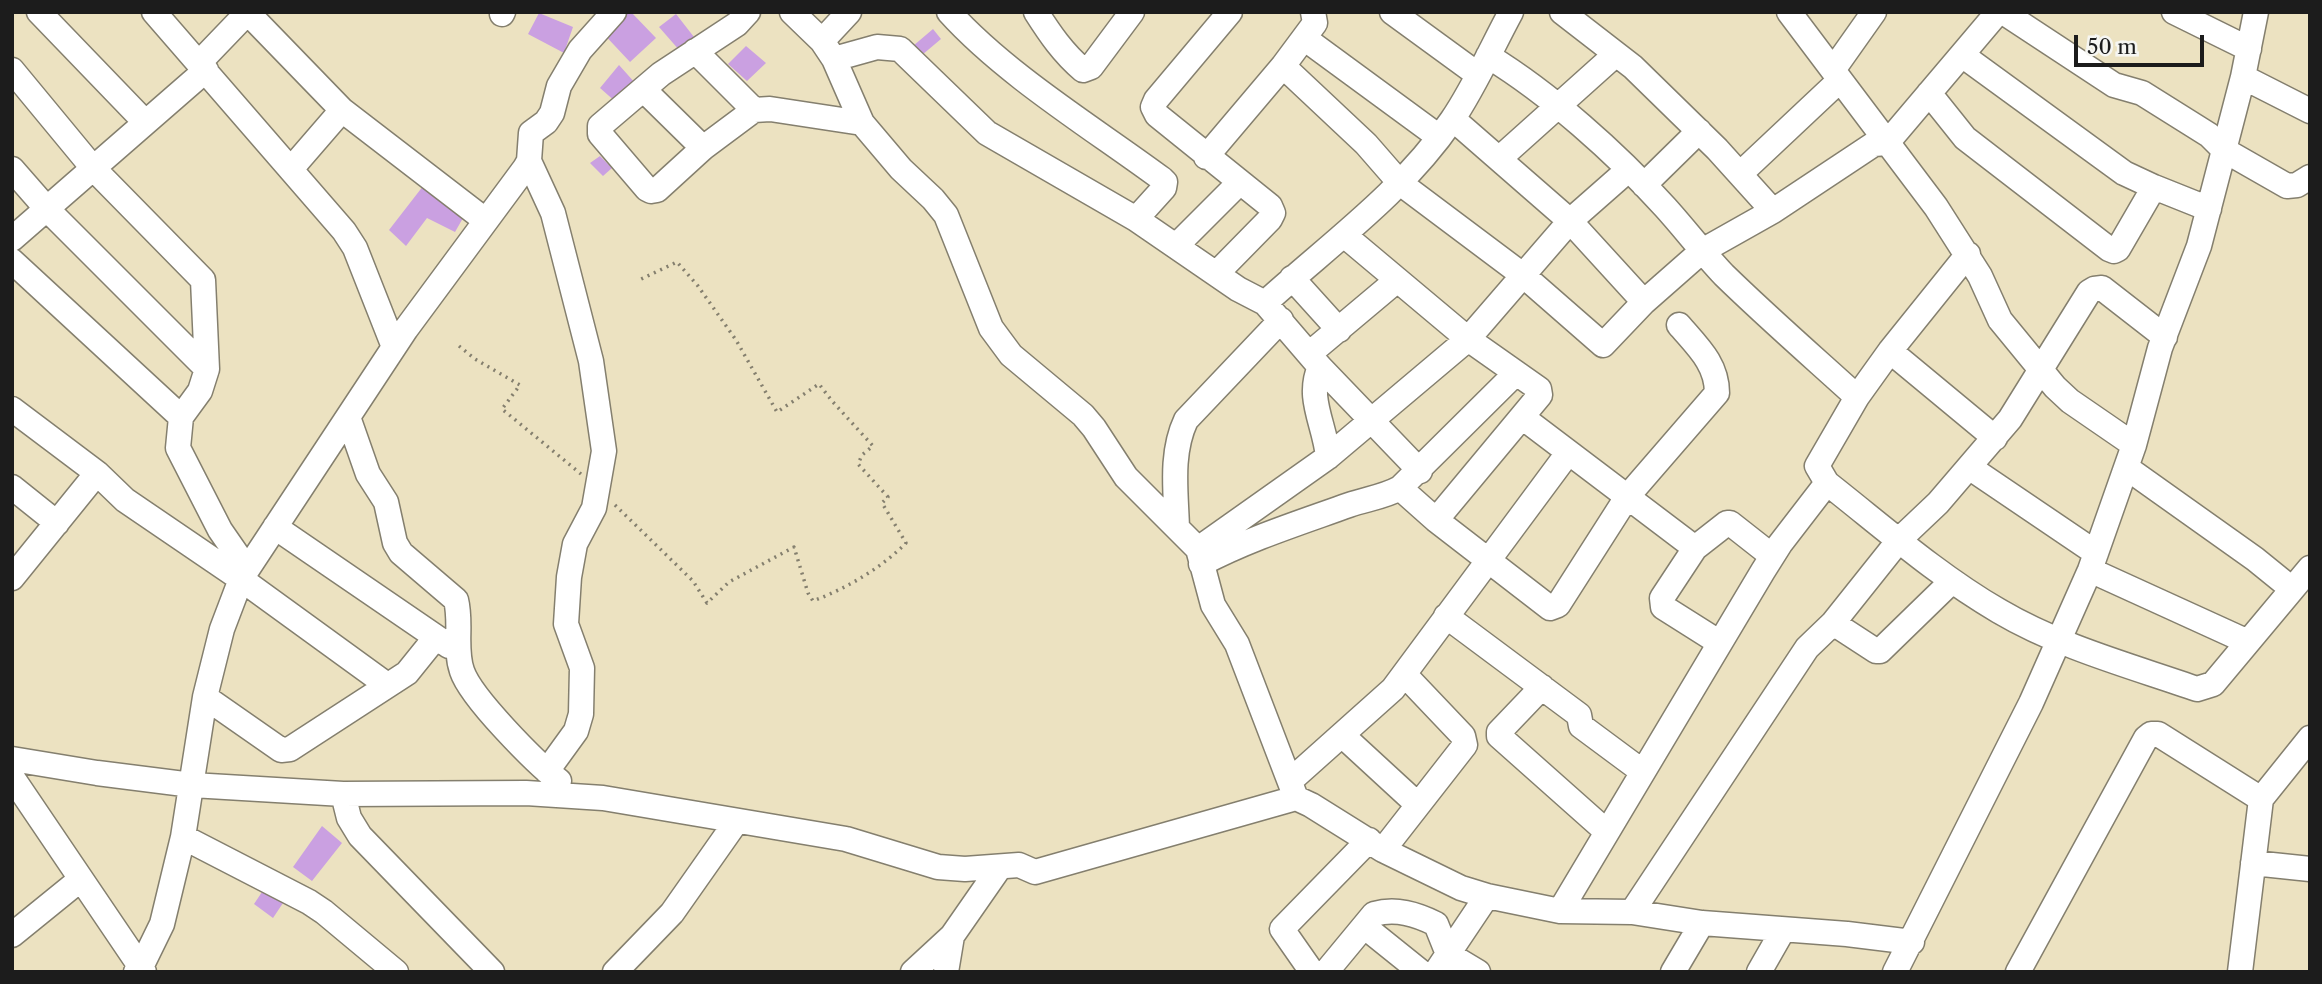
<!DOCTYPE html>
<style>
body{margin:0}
#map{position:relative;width:2322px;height:984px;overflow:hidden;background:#ece2c1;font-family:"Libre Caslon Text",serif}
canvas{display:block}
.frame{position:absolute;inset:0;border:14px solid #1c1c1c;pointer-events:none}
.scale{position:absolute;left:2074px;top:35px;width:130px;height:32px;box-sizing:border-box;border:4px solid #1c1c1c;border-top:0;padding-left:9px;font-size:21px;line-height:24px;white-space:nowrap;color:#1c1c1c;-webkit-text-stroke:5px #f6f6f2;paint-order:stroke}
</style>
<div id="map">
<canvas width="2322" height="984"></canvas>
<div class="frame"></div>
<div class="scale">50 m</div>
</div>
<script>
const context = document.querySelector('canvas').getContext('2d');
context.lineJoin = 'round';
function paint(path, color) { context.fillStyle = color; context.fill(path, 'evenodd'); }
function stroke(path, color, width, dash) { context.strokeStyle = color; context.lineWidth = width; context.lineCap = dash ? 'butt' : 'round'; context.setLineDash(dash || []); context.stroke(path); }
paint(new Path2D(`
 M 616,12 L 631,12 L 656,38 L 630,62 L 599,29 Z
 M 539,13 L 573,27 L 564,53 L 528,34 Z
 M 676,14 L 694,37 L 680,51 L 659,27 Z
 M 933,29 L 941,39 L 922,55 L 913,46 Z
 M 746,46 L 766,63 L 747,81 L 728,64 Z
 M 619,65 L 636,84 L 617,103 L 600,88 Z
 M 600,156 L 612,168 L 603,176 L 590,163 Z
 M 427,181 L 467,211 L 455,232 L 427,218 L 406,246 L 389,230 Z
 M 322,826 L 342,843 L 312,881 L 293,867 Z
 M 268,883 L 289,894 L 273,918 L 254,904 Z`), '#caa0e1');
const minor = new Path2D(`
 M 39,12 L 145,122
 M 154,12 L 344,231 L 355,248 L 394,347
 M 748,12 L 737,24 L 661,74 L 600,126 L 600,134 L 647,189 L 651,191 L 657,190 L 703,148 L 754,110 L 770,109 L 862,123
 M 792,12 L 822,41 L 834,59 L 862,123 L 901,169 L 933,199 L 946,215 L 991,328 L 1011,355 L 1083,415 L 1094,428 L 1126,477 L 1198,549 L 1213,605 L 1237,644 L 1296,798
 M 949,12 C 1006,75 1093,128 1162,179 L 1165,182 L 1164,188 L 1136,219
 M 1036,12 C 1050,34 1063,53 1083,70 L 1091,67 L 1132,12
 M 1392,12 L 1477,74
 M 1562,12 L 1633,67 L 1717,149 L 1773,211
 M 1789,12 L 1936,207 L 1980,276 L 2000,320 L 2055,387 L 2070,401 L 2134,445
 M 2003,12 L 2114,85 L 2142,93 L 2209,135 L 2224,150 L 2287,186 L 2297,185 L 2310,177
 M 2174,12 L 2249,49
 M 248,13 L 342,110 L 485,220
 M 502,14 L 503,12
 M 1304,38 L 1439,137
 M 822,41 L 849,12
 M 695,51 L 754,110
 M 1962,55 L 2124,173 L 2154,187 L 2209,209
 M 1488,56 C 1550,94 1616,153 1665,207 C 1685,229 1703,253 1724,275 C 1767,317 1813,357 1857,397
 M 834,59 L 877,47 L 900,49 L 987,133 L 1136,219 L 1238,289 L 1265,303 L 1320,367 L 1420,471
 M 199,63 L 248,12
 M 1283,66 L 1366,144 L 1400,183 L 1524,276 L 1603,345 L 1644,302 L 1702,251 L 1773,211 L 1874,144 L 1887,143 L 1998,12
 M 12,70 L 93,168 L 203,280 L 207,369 L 200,391 L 181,417 L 12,261
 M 1833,70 L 1874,12
 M 2243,77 L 2310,111
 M 644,90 L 703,148
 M 1929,93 L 1965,138 L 2109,249 L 2114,251 L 2118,249 L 2154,187
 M 1453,119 L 1570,221 L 1644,302
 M 1206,157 L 1283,66 L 1315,23 L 1313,12
 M 1500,158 L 1616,54
 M 529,161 L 553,213 L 591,361 L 604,451 L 594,508 L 575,544 L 569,577 L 566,624 L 582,668 L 581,714 L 576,731 L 547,771
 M 12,169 L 47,209 L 207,369
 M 291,169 L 342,110
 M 1740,174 L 1840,80
 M 1644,185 L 1699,131
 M 1344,235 L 1468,339 L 1539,389 L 1540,395 L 1436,520
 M 12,239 L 206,70
 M 1177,245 L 1240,182
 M 1968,254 L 1890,351 L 1857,397 L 1817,466 L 1827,483 C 1883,527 1937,575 1999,611 C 2060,647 2131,666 2197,689 L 2213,684 L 2310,568
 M 1217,273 L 1270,219 L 1273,213 L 1270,206 L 1157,115 L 1153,107 L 1156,100 L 1230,12
 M 1292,278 L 1339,330
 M 1265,303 C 1330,244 1402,193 1452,120 C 1474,88 1492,47 1511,12
 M 1890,351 L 1995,438
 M 1309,354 L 1396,281
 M 1320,367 C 1306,398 1325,424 1328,457
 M 12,409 L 97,473 L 125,500 L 241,579 L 387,685
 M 181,417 L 178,448 L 220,530 L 247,569
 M 348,417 L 368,474 L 386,502 L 395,543 L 401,553 L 456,600 C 462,624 454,648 462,671 C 471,698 536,763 559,781
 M 1522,417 L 1695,548
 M 1969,467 L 2096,553
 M 2127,468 L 2255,559 L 2292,589
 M 12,487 L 57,523
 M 1400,488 L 1436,520 L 1550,608 L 1558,605 L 1627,497 L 1717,393 C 1717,364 1698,347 1679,325
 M 275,527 L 449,646
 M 1177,528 C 1176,492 1170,454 1186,420 L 1281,320
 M 1198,549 L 1328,457 L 1468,339 L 1570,221 L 1628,170
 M 1201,564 C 1248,539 1299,523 1349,505 C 1366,499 1384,497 1400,488 L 1516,373
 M 2090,570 L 2248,642
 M 12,578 L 97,473
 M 1446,616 L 1579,715 L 1581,726 L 1643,772
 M 1833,623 L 1876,651 L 1880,651 L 1951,582
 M 1720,643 L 1663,607 L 1662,598 L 1695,548 L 1727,523 L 1730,523 L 1772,556
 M 1542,687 L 1499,732 L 1499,736 L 1607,832
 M 205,697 L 281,750 L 290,749 L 407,673 L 436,637
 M 1342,735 L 1417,804
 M 12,759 L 97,773 L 192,785 L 343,794 L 526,793 L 603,798 L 846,839 L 938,867 L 965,869 L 1019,865 L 1035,872 L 1296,798 L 1311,805 L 1383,850 L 1461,888 L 1487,896 L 1560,911 L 1632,912 L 1702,923 L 1847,934 L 1912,942
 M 12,777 L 144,972
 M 1290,781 L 1393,689 L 1568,453
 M 343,794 L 349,818 L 360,836 L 492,972
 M 183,837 L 309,902 L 324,912 L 396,972
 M 1383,850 L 1465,745 L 1463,736 L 1405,675
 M 2253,863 L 2310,869
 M 1560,911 L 1763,571 L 1780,544 L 1827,483
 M 1632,912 L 1807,648 L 1833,623 L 1900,539 L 1938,503 L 2010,419 L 2089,292 L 2094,289 L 2102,288 L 2165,337
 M 1365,927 L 1421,972
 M 12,935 L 81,879
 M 136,972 L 141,967 L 162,924 L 183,837 L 205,697 L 222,629 L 241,579 L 406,329 L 525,168 L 529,161 L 531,133 L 546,122 L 552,113 L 559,86 L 580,50 L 614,12
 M 615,972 L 672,913 L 736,822
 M 913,972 L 952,936 L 1000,867
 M 946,972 L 952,936
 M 1312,972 L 1282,929 L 1369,840
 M 1326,972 L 1374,914 C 1396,908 1416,914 1436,924 L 1448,954 L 1478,972
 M 1436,972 L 1487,896
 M 1673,972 L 1702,923
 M 1759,972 L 1783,930
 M 1895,972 L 2031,703 L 2090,570 L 2134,445 L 2160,348 L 2199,246 L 2243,77 L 2256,12
 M 2018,972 L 2146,738 L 2151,734 L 2158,734 L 2261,799
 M 2240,972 L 2261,799 L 2310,738`);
stroke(minor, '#847f6e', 27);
stroke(new Path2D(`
 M 459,346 L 475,359 L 520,385 L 502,409 L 581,474
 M 615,505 L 693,581 L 707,603 L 729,582 L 794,547 L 808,593 L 813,601 C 847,588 880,569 906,543 L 882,503 L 888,497 L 858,464 L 862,455 L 873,446 L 832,401 L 819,384 L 777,412 L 736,340 L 698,286 L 677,262 L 637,281`), '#847f6e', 3.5, [2, 5]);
stroke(minor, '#fff', 24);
</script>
